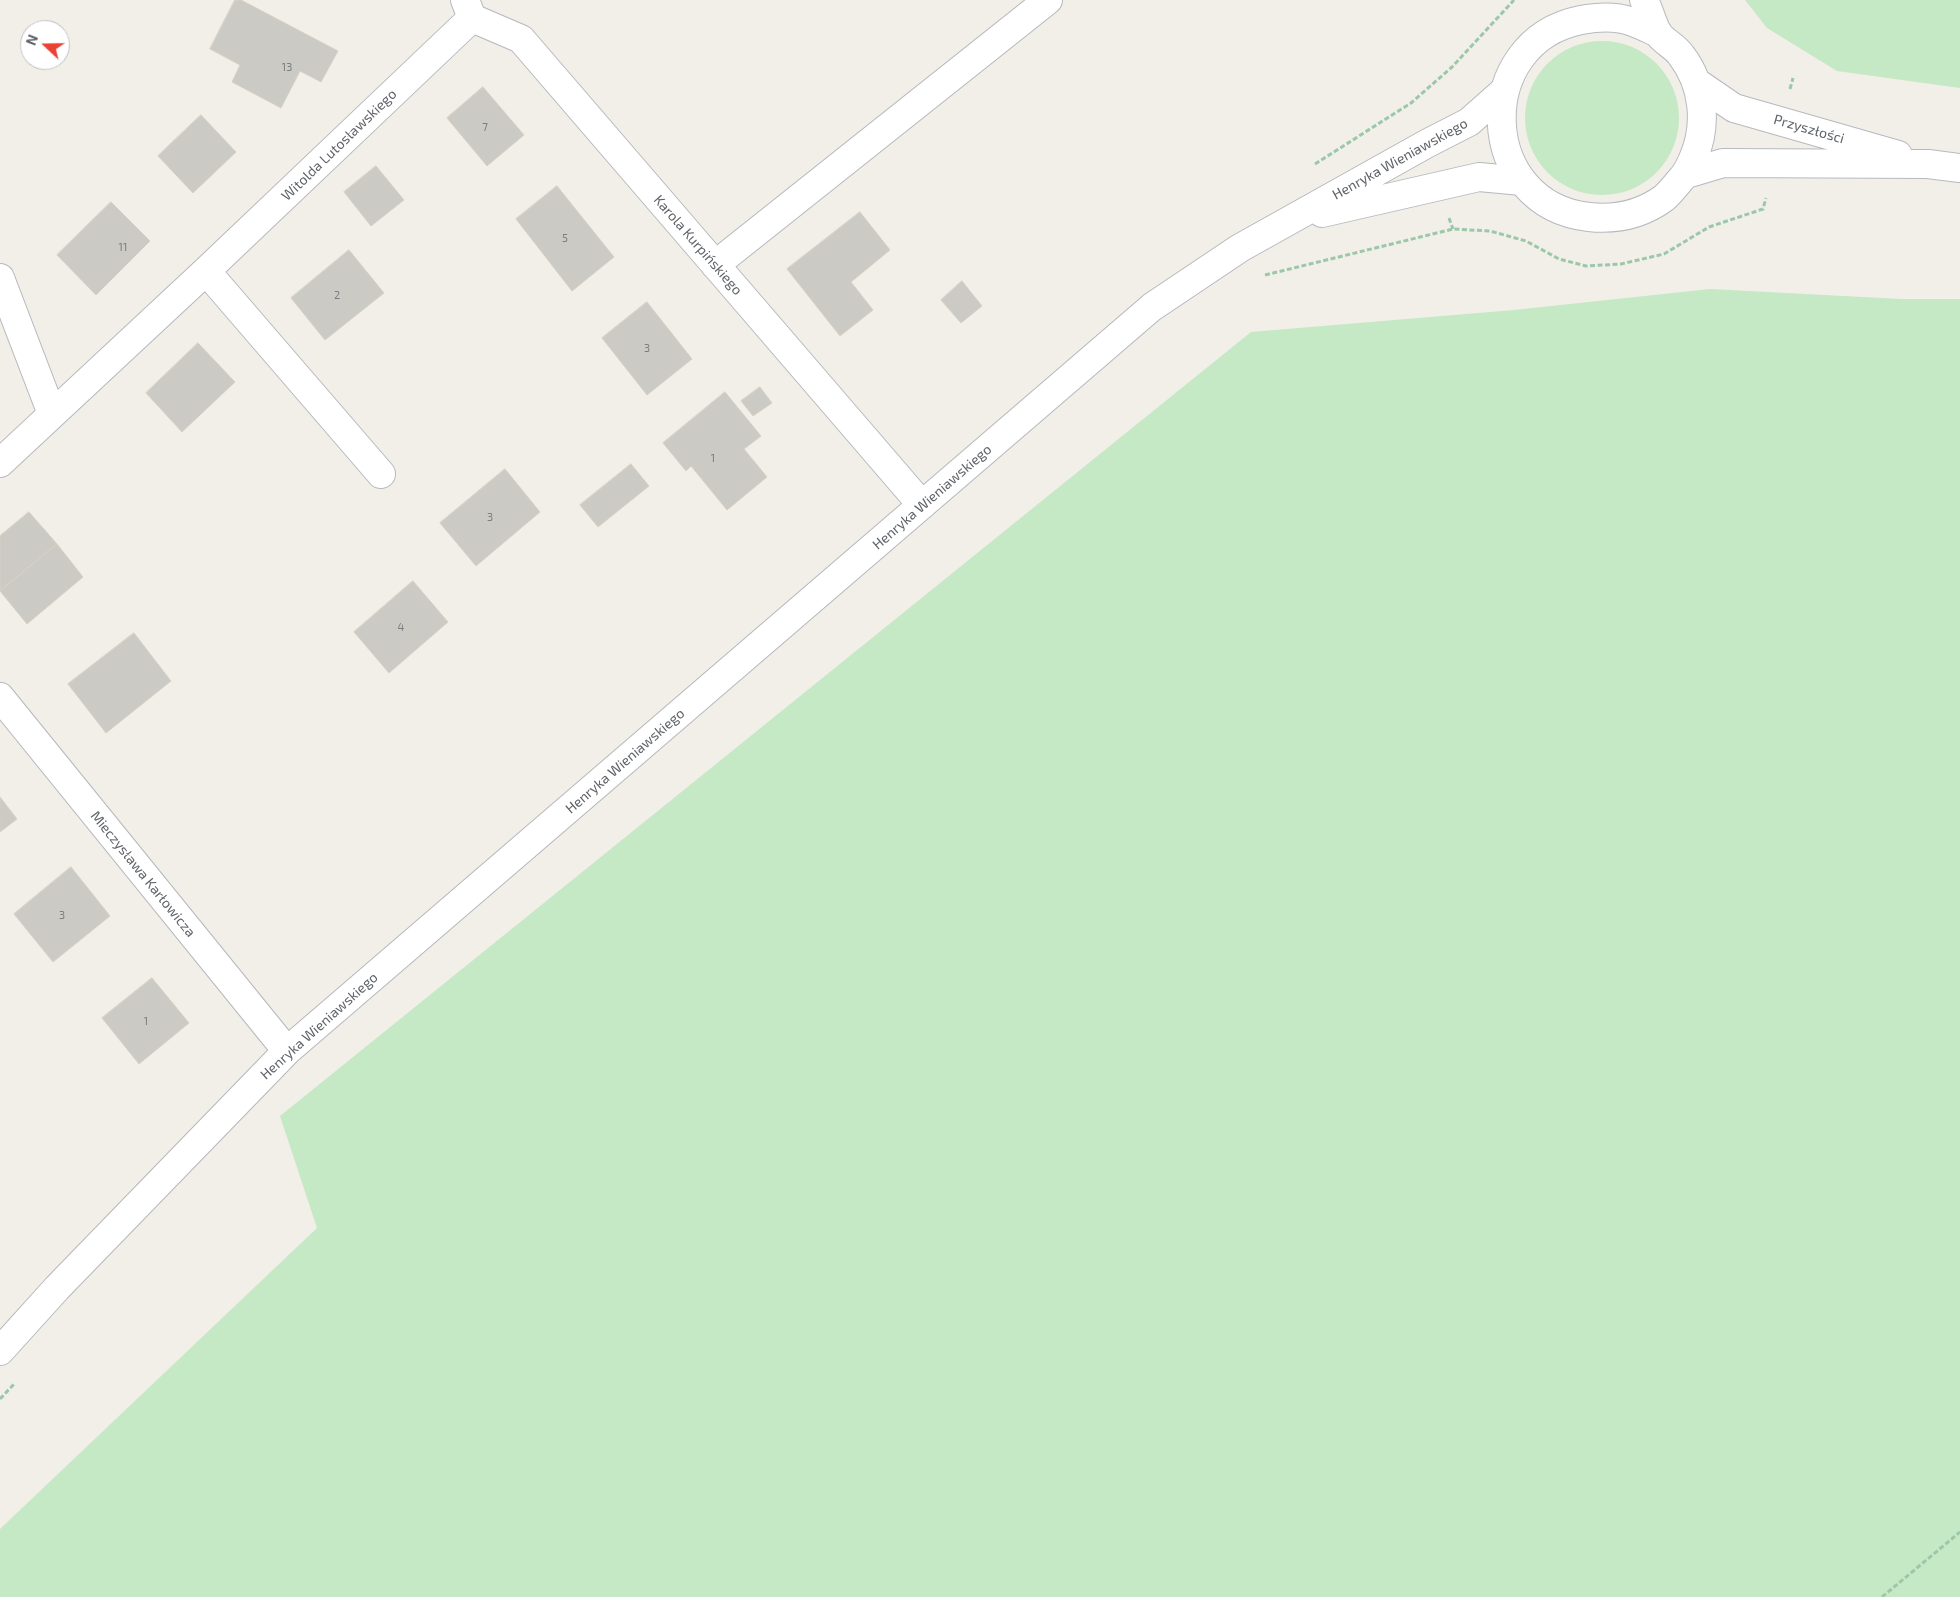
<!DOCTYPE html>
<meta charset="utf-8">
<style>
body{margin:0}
#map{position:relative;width:1960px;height:1597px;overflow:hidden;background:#f1efe8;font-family:"Exo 2",sans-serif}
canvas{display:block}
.north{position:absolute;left:20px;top:20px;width:50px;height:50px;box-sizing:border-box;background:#fff;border:1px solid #bfc1c3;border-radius:50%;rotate:291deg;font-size:14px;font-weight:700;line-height:20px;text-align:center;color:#5f6368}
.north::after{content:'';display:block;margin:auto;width:18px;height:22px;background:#ea4335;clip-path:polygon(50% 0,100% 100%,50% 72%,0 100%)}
</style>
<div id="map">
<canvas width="1960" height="1597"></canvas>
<div class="north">N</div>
</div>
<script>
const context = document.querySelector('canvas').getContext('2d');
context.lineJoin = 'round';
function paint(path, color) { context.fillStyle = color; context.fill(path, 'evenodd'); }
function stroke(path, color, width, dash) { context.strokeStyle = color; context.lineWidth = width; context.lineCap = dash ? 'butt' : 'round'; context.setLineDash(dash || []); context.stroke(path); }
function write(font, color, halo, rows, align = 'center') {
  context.font = font + ' "Exo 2",sans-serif'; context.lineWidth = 4; context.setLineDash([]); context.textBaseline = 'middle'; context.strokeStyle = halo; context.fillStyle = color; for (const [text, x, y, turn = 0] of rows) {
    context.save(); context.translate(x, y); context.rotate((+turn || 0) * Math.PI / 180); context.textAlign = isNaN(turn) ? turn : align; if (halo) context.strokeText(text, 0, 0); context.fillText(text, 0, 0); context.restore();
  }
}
paint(new Path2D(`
 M 1745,0 L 1960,0 L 1960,88 L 1837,71 L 1767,28 Z
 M1525 118a77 77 0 1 1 154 0a77 77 0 1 1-154 0Z
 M 1710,289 L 1901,299 L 1960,299 L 1960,1597 L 0,1597 L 0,1529 L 317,1228 L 280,1116 L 1251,332 L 1514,310 Z`), '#c5e8c5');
const building = new Path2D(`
 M 235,0 L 241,0 L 338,51 L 321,82 L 300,71 L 281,108 L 232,82 L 240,65 L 210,49 Z
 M 483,87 L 524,135 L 487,166 L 447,118 Z
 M 201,115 L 236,152 L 193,193 L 158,156 Z
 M 376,166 L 404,200 L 371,226 L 344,192 Z
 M 557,186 L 614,257 L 572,291 L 516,219 Z
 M 111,202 L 150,241 L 96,295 L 57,255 Z
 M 860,212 L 890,250 L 851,282 L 873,310 L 840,336 L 787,269 Z
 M 349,250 L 384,293 L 325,340 L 291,298 Z
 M 962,281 L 982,306 L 961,323 L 941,300 Z
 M 647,302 L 692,359 L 647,395 L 602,338 Z
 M 198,343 L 235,382 L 182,432 L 146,393 Z
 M 760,387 L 772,403 L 753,416 L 741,401 Z
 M 725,392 L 761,436 L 744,449 L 767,477 L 727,510 L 691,466 L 686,471 L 663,443 Z
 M 631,464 L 649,486 L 598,527 L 580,505 Z
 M 505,469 L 540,512 L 476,566 L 440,523 Z
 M 29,512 L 57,544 L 0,591 L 0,536 Z
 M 57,544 L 83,577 L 27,624 L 0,591 Z
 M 413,581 L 448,622 L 389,673 L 354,632 Z
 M 134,633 L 171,681 L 106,733 L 68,684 Z
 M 0,797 L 17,819 L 0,832 Z
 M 71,867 L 110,916 L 53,962 L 14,914 Z
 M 152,978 L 189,1023 L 139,1064 L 102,1018 Z`);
paint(building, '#cccac5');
stroke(building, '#d6d1c6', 1);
const street = new Path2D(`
 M 465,0 L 472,18 L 521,39 L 922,505
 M 1322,213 L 1479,177 L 1522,181
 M 715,265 L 1048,0
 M 206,271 L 381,474
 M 0,278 L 52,414
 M 0,463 L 206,271 L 472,18
 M 0,697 L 287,1051
 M 0,1351 L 57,1288 L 287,1051 L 1152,307 L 1240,248 L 1428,143 L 1469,122 L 1504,91`);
const secondary = new Path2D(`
 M 1644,0 C 1649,10 1652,22 1657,32 C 1662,41 1675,46 1681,55 C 1704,85 1708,125 1693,159 C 1690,166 1687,173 1682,178 C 1676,185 1670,193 1664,198 C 1642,214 1616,220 1589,217 C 1477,205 1471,42 1581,20 C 1597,17 1615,16 1630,21 C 1639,24 1649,29 1658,33
 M 1696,82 L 1734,108 L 1898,155
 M 1686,174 L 1723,163 L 1928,164 L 1960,168`);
stroke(street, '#b5b8bc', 30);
stroke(secondary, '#b6babf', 30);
stroke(new Path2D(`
 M 1790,89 L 1793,78
 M 1315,164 L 1411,103 L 1452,67 L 1514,0
 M 1449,218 L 1453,229
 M 1265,275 L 1453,229 L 1490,231 L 1526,241 L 1559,259 L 1586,266 L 1621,264 L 1664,254 L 1709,227 L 1763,209 L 1766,198
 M 0,1399 L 15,1383
 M 1882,1597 L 1960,1532`), '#9cc7a9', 3, [5, 2.5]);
stroke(street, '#fff', 28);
stroke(secondary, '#fff', 28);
write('11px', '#7a7d7f', null, [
 ["13",287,67],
 ["7",485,127],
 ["5",565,238],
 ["11",123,247],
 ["2",337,295],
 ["3",647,348],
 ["1",713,458],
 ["3",490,517],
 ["4",401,627],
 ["3",62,915],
 ["1",146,1021]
]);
write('14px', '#5f6368', '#fff', [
 ["Przyszłości",1809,129,16],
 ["Witolda Lutosławskiego",339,145,-44],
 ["Henryka Wieniawskiego",1400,159,-29],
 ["Karola Kurpińskiego",698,245,49],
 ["Henryka Wieniawskiego",932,497,-41],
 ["Henryka Wieniawskiego",625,761,-41],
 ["Mieczysława Karłowicza",143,874,51],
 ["Henryka Wieniawskiego",319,1026,-42]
]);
</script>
